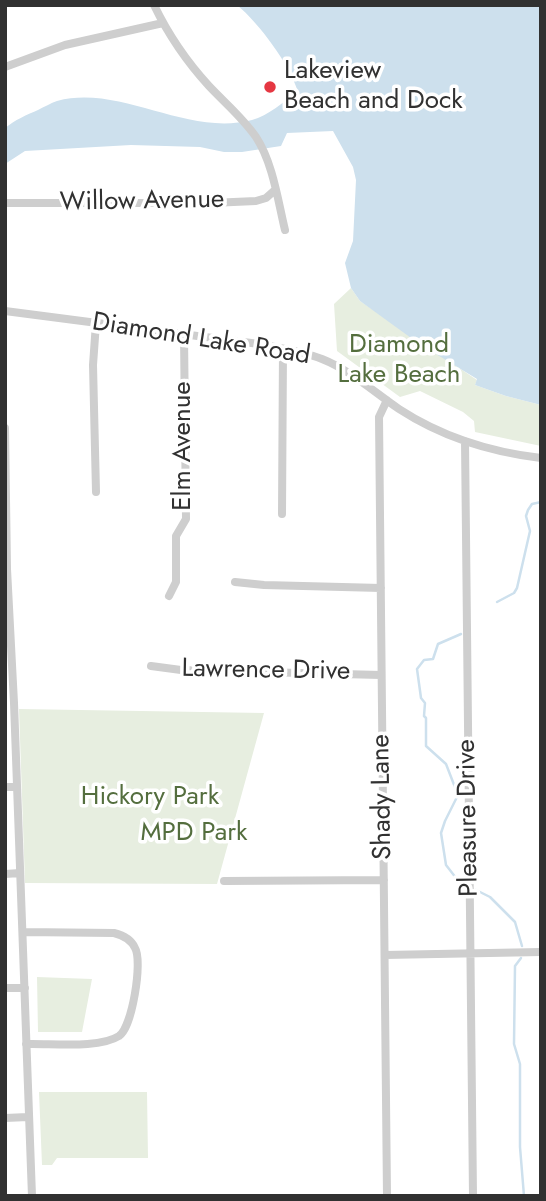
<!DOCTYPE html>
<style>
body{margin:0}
#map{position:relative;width:546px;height:1201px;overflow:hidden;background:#fff;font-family:Jost,sans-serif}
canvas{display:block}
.frame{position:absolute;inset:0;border:7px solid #313131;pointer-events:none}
</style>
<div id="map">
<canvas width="546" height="1201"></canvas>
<div class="frame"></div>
</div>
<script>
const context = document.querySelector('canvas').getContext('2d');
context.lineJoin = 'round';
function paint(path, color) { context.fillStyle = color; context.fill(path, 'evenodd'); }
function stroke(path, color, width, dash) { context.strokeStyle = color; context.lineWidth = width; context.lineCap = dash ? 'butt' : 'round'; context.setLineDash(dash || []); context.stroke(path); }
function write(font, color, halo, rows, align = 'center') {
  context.font = font + ' Jost,sans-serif'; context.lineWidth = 7; context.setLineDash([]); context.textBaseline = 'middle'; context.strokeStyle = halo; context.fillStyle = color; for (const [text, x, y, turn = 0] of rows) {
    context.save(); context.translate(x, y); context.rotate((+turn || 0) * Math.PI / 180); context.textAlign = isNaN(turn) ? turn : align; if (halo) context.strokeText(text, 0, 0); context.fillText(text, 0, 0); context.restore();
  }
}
paint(new Path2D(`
 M 351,288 L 360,301 L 477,380 L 475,385 L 506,396 L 541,405 L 541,446 L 475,432 L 474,421 L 463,412 L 420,391 L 400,397 L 337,351 L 334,304 Z
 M 19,709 L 264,713 L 217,884 L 25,883 Z
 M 37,977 L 92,979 L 82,1032 L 38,1032 Z
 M 39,1092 L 147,1092 L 148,1158 L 57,1158 L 52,1165 L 42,1165 Z`), '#e7eee0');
paint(new Path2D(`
 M 237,5 L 541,5 L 541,405 L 506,396 L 475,385 L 477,379 L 418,343 L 360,301 L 351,288 L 345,263 L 353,241 L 356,180 L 353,167 L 333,131 L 287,133 L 281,146 L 242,152 L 224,152 L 200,147 L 131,145 L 25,151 L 5,164 L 5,128 C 15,120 26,115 38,110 C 44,107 51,103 57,101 C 121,84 186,137 252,120 C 268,116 284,101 298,92 C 290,65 259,23 237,5 Z`), '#cde0ed');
stroke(new Path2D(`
 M 497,602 L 514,593 L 517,588 L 530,531 L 526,516 L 528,510 L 532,504 L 541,502
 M 461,634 L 438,644 L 433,659 L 424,660 L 417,669 L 421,698 L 425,703 L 424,716 L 426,718 L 426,746 L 446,764 L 458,795 L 445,821 L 441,833 L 446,865 L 463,887
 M 476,890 L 490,897 L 515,922 L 522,946
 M 521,958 L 515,966 L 514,1044 L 520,1064 L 520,1147 L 524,1196`), '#cde0ed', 2.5);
stroke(new Path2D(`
 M 154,5 C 168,34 187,62 209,86 C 225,103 243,118 256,137 C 273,163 278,201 285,230
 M 5,67 L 65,45 L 163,23
 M 5,203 L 211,203 L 256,201 L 266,198 L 275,190
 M 5,311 L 259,344 C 280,348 302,351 322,359 C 350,370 374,392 399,409 C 442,437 490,452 541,458
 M 96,323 L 93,365 L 96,492
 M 387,400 L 379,417 L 387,1196
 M 5,428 L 7,569 L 14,703 L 32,1196
 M 465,441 L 473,1196
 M 282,514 L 283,349
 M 235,582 L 264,585 L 381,588
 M 169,596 L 176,582 L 176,536 L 186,519 L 184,334
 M 151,666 L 181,670 L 381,675
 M 5,787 L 17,787
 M 5,874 L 20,873
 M 224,881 L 384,880
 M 23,932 L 114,933 C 122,935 131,939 135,948 C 143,961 132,1028 119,1036 C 99,1049 50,1043 26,1044
 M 385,955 L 541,952
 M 5,988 L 25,988
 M 5,1118 L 28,1117`), '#cecece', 8);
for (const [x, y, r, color] of [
 [270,87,7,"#e53742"]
]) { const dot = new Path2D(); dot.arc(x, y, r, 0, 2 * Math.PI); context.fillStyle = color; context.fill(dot); stroke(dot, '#fff', 2.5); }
write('26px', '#313131', '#fff', [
 ["Lakeview",284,72],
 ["Beach and Dock",284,102]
], 'left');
write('26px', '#313131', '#fff', [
 ["Willow Avenue",142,202,-1],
 ["Diamond Lake Road",201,340,9],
 ["Elm Avenue",184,446,-90],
 ["Lawrence Drive",266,671,1],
 ["Shady Lane",383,797,-91],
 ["Pleasure Drive",469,818,-91]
]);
write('26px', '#546e3e', '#fff', [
 ["Diamond",399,346],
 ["Lake Beach",399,376],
 ["Hickory Park",150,798],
 ["MPD Park",194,834]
]);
</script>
